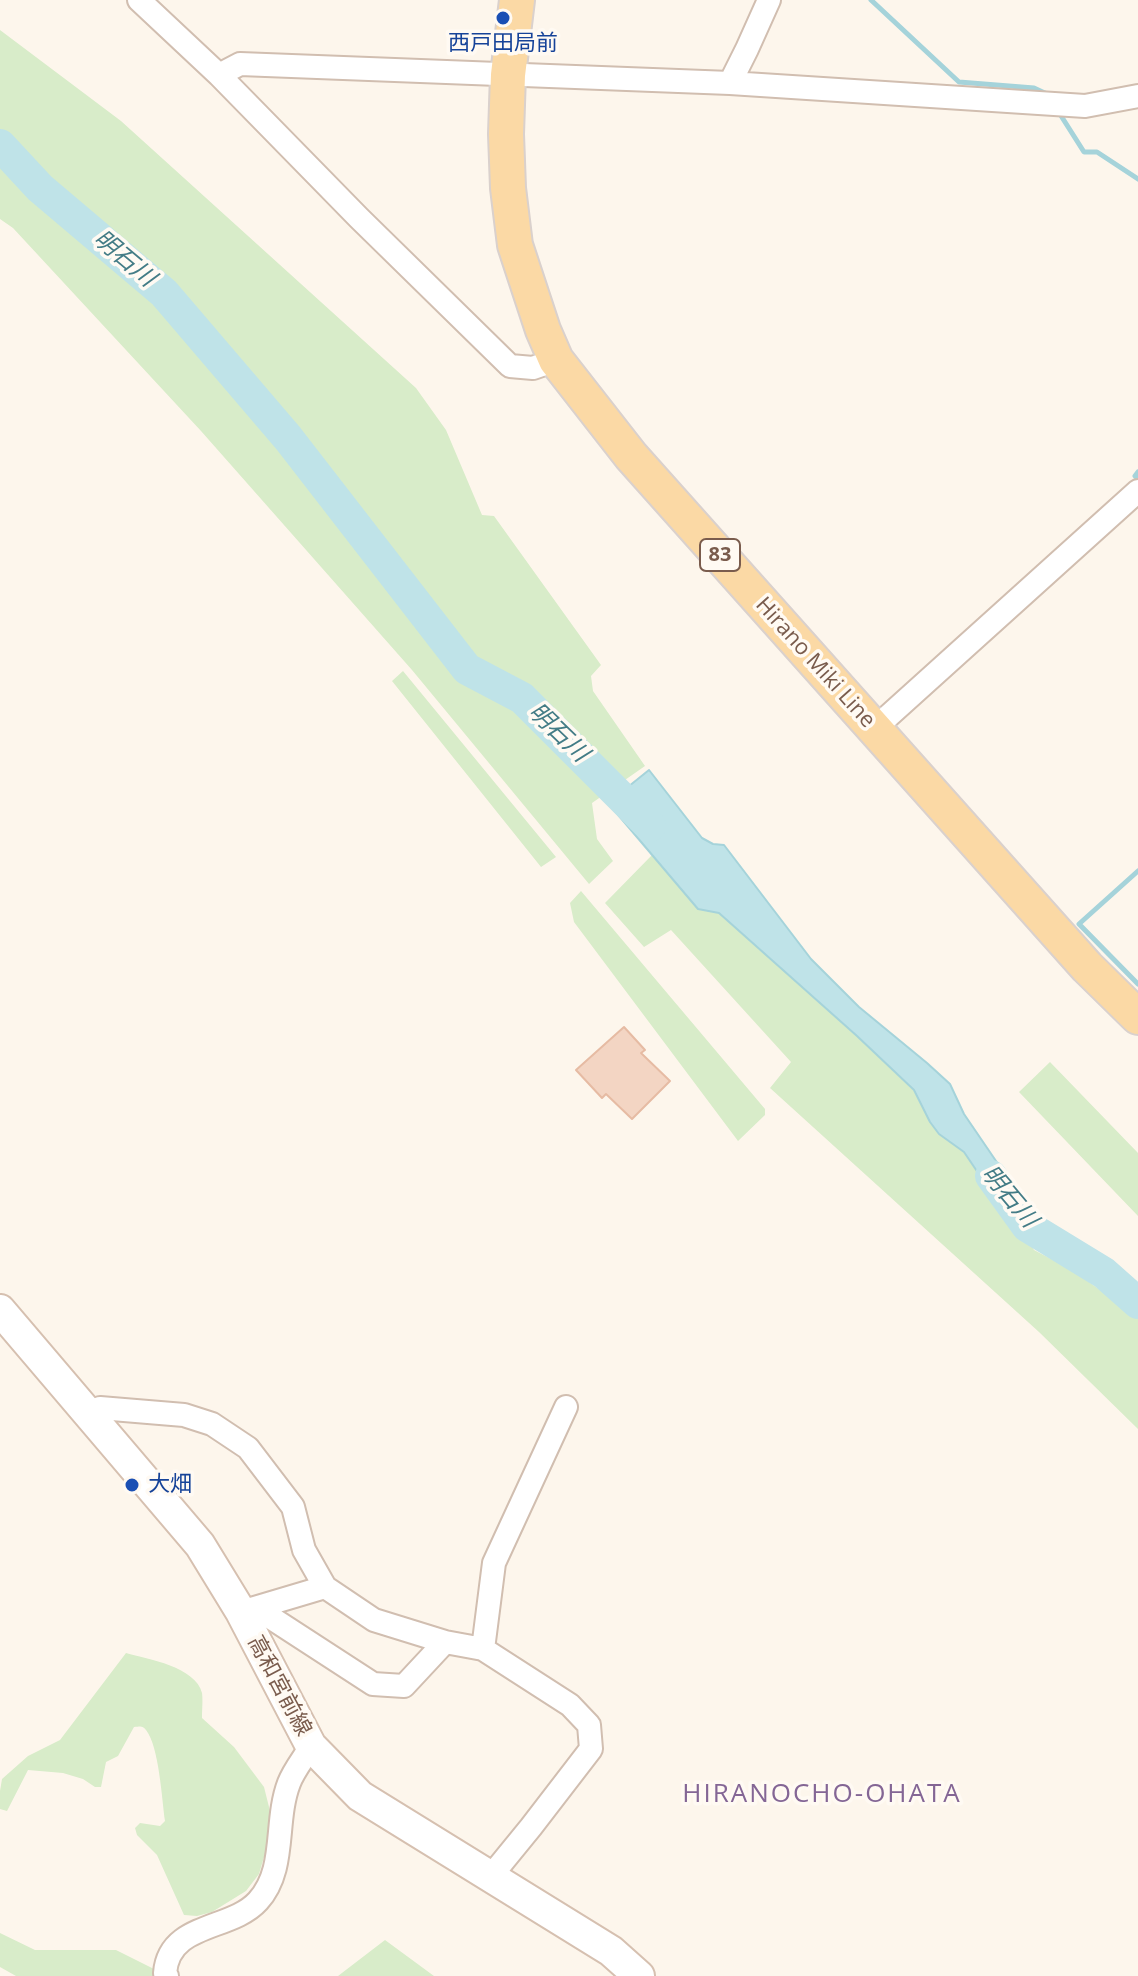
<!DOCTYPE html>
<meta charset="utf-8">
<style>
body{margin:0}
canvas{display:block;background:#fdf6ec}
</style>
<canvas width="1138" height="1976"></canvas>
<script>
const context = document.querySelector('canvas').getContext('2d');
context.lineJoin = 'round';
function paint(path, color) { context.fillStyle = color; context.fill(path, 'evenodd'); }
function stroke(path, color, width, dash) { context.strokeStyle = color; context.lineWidth = width; context.lineCap = dash ? 'butt' : 'round'; context.setLineDash(dash || []); context.stroke(path); }
function write(font, color, halo, rows, align = 'center') {
  context.font = font + ' "Open Sans","Noto Sans JP",sans-serif'; context.lineWidth = 7; context.setLineDash([]); context.textBaseline = 'middle'; context.strokeStyle = halo; context.fillStyle = color; for (const [text, x, y, turn = 0] of rows) {
    context.save(); context.translate(x, y); context.rotate((+turn || 0) * Math.PI / 180); context.textAlign = isNaN(turn) ? turn : align; if (halo) context.strokeText(text, 0, 0); context.fillText(text, 0, 0); context.restore();
  }
}
paint(new Path2D(`
 M 0,30 L 121,121 L 416,388 L 446,430 L 482,515 L 494,516 L 601,665 L 591,676 L 593,691 L 645,766 L 592,803 L 597,839 L 613,861 L 589,884 L 412,670 L 201,431 L 13,228 L 0,219 Z
 M 403,671 L 556,857 L 541,867 L 392,681 Z
 M 652,855 L 698,908 L 719,913 L 857,1036 L 914,1091 L 930,1122 L 939,1134 L 964,1152 L 989,1189 L 1012,1212 L 1034,1250 L 1072,1270 L 1138,1317 L 1138,1429 L 1039,1332 L 770,1088 L 791,1062 L 671,930 L 644,947 L 605,903 Z
 M 581,891 L 765,1109 L 765,1115 L 738,1141 L 574,922 L 570,903 Z
 M 1050,1062 L 1138,1153 L 1138,1216 L 1019,1092 Z
 M 126,1653 C 148,1659 196,1667 202,1693 C 203,1700 202,1710 202,1718 L 234,1747 L 264,1787 L 270,1811 L 269,1840 L 259,1874 L 246,1891 L 212,1912 L 197,1916 L 184,1915 L 157,1855 L 137,1835 L 135,1828 L 140,1823 L 160,1826 L 165,1821 C 162,1800 159,1746 146,1730 C 142,1725 140,1727 134,1727 L 118,1756 L 106,1762 L 101,1787 L 95,1787 L 83,1779 L 63,1773 L 28,1770 L 7,1811 L 0,1809 L 0,1791 L 2,1779 L 28,1756 L 60,1740 Z
 M 0,1933 L 35,1950 L 116,1950 L 160,1972 L 162,1976 L 16,1976 L 0,1967 Z
 M 385,1940 L 434,1976 L 338,1976 Z`), '#d8ecc9');
const water = new Path2D(`
 M 649,770 L 702,838 L 713,844 L 724,845 L 811,959 L 859,1007 L 927,1063 L 950,1084 L 964,1114 L 1024,1202 L 1012,1212 L 989,1189 L 964,1152 L 939,1134 L 930,1122 L 914,1090 L 857,1036 L 719,913 L 698,909 L 608,803 Z`);
paint(water, '#bfe3e8');
stroke(water, '#a5d3da', 2);
stroke(new Path2D(`
 M 871,0 L 959,82 L 1034,88 L 1049,95
 M 1058,111 L 1084,152 L 1097,152 L 1138,179
 M 1138,472 L 1135,476 L 1138,479
 M 1138,871 L 1079,924 L 1138,984`), '#a5d3da', 5);
stroke(new Path2D(`
 M 0,145 L 40,188 L 164,293 L 288,438 L 467,669 L 522,698 L 650,826
 M 991,1176 L 1027,1226 L 1104,1273 L 1138,1303`), '#bfe3e8', 32);
const building = new Path2D(`
 M 624,1027 L 645,1050 L 641,1053 L 670,1081 L 632,1119 L 606,1094 L 602,1098 L 576,1070 Z`);
paint(building, '#f3d5c3');
stroke(building, '#e6bba3', 2);
const street = new Path2D(`
 M 139,0 L 219,75 L 359,218 L 510,366 L 533,368 L 556,360
 M 219,75 L 240,64 L 730,83 L 1085,106 L 1138,96
 M 730,83 L 747,49 L 769,0
 M 874,729 L 1138,491
 M 89,1414 L 100,1408 L 184,1415 L 212,1424 L 248,1448 L 293,1507 L 304,1550 L 325,1587
 M 256,1608 L 373,1684 L 404,1686 L 445,1642
 M 241,1612 L 325,1587 L 374,1620 L 445,1642 L 483,1649
 M 491,1876 L 531,1827 L 591,1749 L 589,1725 L 570,1705 L 483,1649 L 494,1563 L 566,1407
 M 167,1976 L 165,1973 C 169,1922 231,1931 258,1901 C 287,1869 274,1822 289,1783 C 294,1770 304,1758 311,1746`);
const secondary = new Path2D(`
 M 0,1310 L 200,1545 L 241,1612 L 311,1746 L 360,1796 L 611,1951 L 639,1976`);
const primary = new Path2D(`
 M 517,0 L 508,75 L 506,134 L 508,188 L 515,245 L 543,330 L 556,360 L 631,456 L 1087,967 L 1138,1017`);
stroke(street, '#d1beb0', 26);
stroke(secondary, '#d6c0b0', 34);
stroke(primary, '#dad1cd', 38);
stroke(street, '#fff', 22);
stroke(secondary, '#fff', 30);
stroke(primary, '#fbd9a5', 34);
for (const [x, y, r, color] of [
 [503,18,8,"#1a4fb4"],
 [132,1485,8,"#1a4fb4"]
]) { const dot = new Path2D(); dot.arc(x, y, r, 0, 2 * Math.PI); context.fillStyle = color; context.fill(dot); stroke(dot, '#fffaf3', 3); }
for (const [x, y, w] of [
 [720,555,40]
]) { const box = new Path2D(); box.roundRect(x - w / 2, y - 16, w, 32, 6); context.fillStyle = '#fffaf3'; context.fill(box); stroke(box, '#7a5c4d', 2); }
write('bold 20px', '#7a5c4d', null, [
 ["83",720,555]
]);
write('22px', '#164399', '#fffaf3', [
 ["西戸田局前",503,44],
 ["大畑",148,1485,"left"]
]);
write('22px', '#7a5c4d', '#fffaf3', [
 ["Hirano Miki Line",815,663,48],
 ["高和宮前線",279,1686,62]
]);
write('italic 24px', '#437c86', '#fffaf3', [
 ["明石川",124,259,40],
 ["明石川",558,733,44],
 ["明石川",1009,1197,50]
]);
context.letterSpacing = '2px';
write('26px', '#846695', '#fffaf3', [
 ["HIRANOCHO-OHATA",822,1795]
]);
context.letterSpacing = '0px';
</script>
